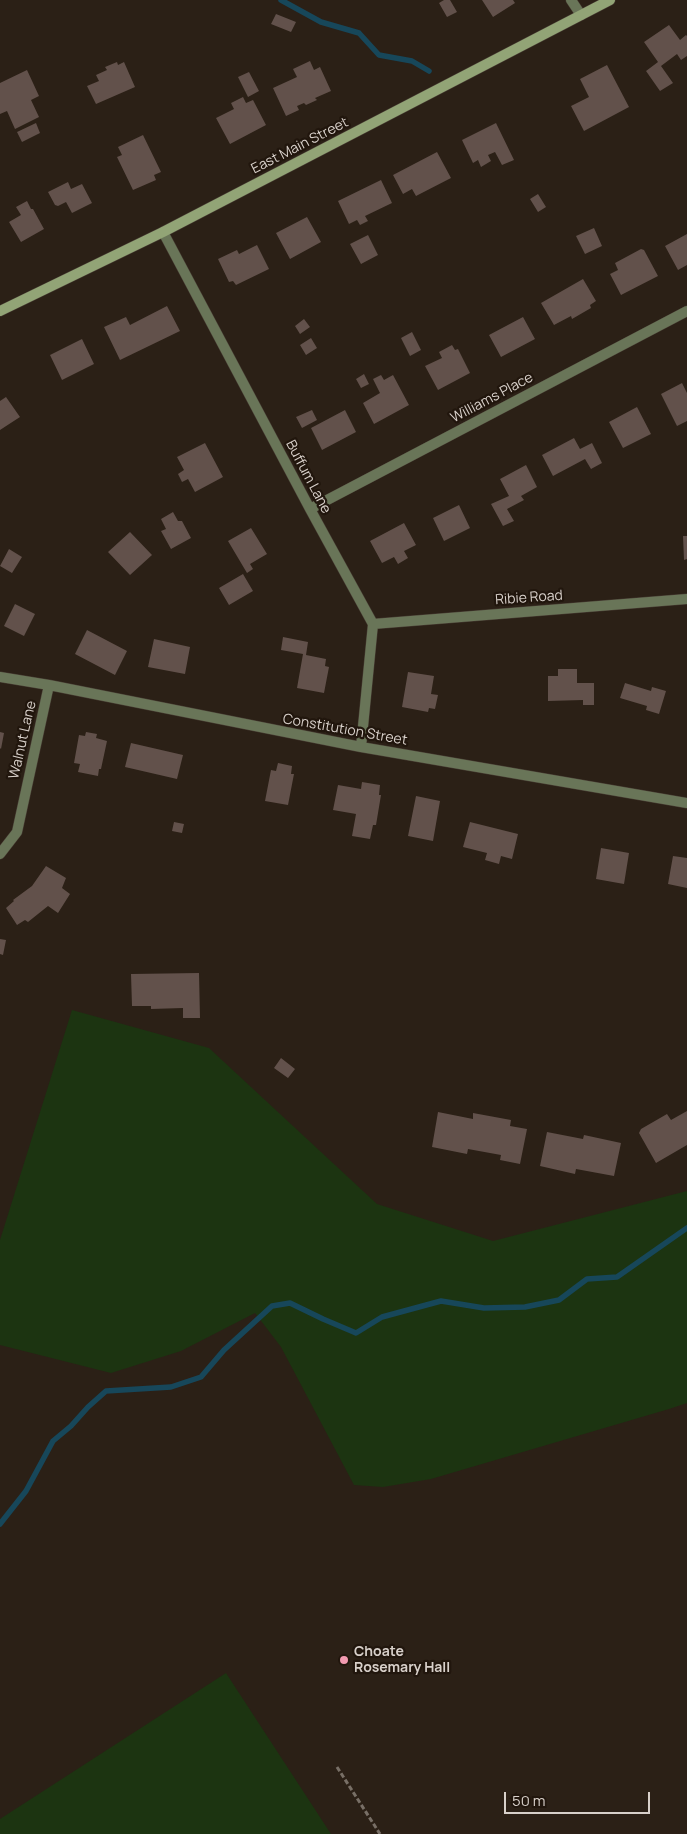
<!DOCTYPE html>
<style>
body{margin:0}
#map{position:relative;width:687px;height:1834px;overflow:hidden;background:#2b2016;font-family:Manrope,sans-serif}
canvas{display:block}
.scale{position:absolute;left:504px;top:1792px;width:146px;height:22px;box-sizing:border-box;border:2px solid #d8d0ca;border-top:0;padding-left:6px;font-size:15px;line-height:18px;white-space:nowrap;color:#d8d0ca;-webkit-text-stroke:4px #21160d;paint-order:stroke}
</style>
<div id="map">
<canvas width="687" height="1834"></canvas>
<div class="scale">50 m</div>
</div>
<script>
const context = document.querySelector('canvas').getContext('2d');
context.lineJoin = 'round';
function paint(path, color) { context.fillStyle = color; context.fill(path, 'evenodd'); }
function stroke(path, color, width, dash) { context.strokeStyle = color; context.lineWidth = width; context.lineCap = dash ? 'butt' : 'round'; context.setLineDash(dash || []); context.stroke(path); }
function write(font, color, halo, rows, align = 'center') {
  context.font = font + ' Manrope,sans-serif'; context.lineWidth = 4.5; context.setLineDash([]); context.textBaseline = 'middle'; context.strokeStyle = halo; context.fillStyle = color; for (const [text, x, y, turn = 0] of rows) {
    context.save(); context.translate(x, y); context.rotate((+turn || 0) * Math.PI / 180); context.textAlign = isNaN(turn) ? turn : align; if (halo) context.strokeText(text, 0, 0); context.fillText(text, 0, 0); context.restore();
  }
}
paint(new Path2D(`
 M 72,1010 L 209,1048 L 377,1204 L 493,1241 L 687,1191 L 687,1403 L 669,1409 L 431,1479 L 383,1487 L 354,1485 L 281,1347 L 255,1313 L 181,1351 L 111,1373 L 0,1345 L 0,1240 Z
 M 226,1673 L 331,1834 L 0,1834 L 0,1819 Z`), '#1c3411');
stroke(new Path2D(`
 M 281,0 L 321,22 L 359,33 L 379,55 L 412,61 L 429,71
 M 0,1524 L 26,1491 L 53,1441 L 71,1426 L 88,1407 L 106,1391 L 171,1387 L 201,1377 L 224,1350 L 272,1306 L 290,1303 L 323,1319 L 356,1333 L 382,1317 L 441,1301 L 484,1308 L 525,1307 L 559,1300 L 587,1279 L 617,1277 L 687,1228`), '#17475a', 5.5);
paint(new Path2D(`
 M 444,0 L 450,0 L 457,12 L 447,17 L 439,3 Z
 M 482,0 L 513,0 L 515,3 L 493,17 Z
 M 276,14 L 296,22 L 291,32 L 271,24 Z
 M 669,25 L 680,40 L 686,35 L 687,36 L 687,56 L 681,60 L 677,54 L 661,66 L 673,83 L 660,91 L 646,71 L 658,62 L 644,42 Z
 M 310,61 L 314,70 L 320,67 L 331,91 L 315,98 L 317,100 L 306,105 L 304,103 L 297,106 L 299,110 L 286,116 L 273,88 L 297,77 L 293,69 Z
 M 117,62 L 118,65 L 124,62 L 135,87 L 96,104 L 87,86 L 99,81 L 96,75 L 107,70 L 105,67 Z
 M 607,65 L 629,107 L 584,131 L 571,106 L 589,97 L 580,79 Z
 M 27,70 L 39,96 L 31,100 L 39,117 L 15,129 L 7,111 L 0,114 L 0,83 Z
 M 249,72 L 259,91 L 248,97 L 238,77 Z
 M 243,97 L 246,103 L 253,100 L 266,125 L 230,144 L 216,118 L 234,109 L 231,103 Z
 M 36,123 L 40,133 L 22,142 L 17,132 Z
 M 496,123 L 514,160 L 502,165 L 495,152 L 488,155 L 491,161 L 481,167 L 478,160 L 473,163 L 462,140 Z
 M 143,135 L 161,172 L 154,175 L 156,180 L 133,190 L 117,157 L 122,155 L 118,147 Z
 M 437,152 L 451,178 L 416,196 L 412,189 L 403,194 L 393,175 Z
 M 381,180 L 392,203 L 365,216 L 368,221 L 360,225 L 357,220 L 349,224 L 338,201 Z
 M 68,182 L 71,189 L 82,184 L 92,203 L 72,213 L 66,202 L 58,206 L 55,205 L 48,192 Z
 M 538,194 L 546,207 L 538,212 L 530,199 Z
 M 27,201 L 31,209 L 33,209 L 44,229 L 21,242 L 9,222 L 21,215 L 16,207 Z
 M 307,217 L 321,242 L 290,259 L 276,233 Z
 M 594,228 L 602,246 L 585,254 L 576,236 Z
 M 687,234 L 687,265 L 678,270 L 665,246 Z
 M 368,235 L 378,255 L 361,264 L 350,244 Z
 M 257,245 L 269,269 L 236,285 L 233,281 L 229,282 L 218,259 L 237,250 L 239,254 Z
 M 641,249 L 644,250 L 658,276 L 621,295 L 610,274 L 618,270 L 615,263 Z
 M 583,279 L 596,301 L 590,305 L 591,308 L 572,319 L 571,316 L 554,325 L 541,303 Z
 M 167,306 L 180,331 L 120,360 L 104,327 L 126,317 L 130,325 Z
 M 523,317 L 535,339 L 501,357 L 489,335 Z
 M 304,319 L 310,327 L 300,334 L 295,326 Z
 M 412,332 L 421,350 L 410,356 L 401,338 Z
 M 311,338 L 317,348 L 306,355 L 300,345 Z
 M 82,339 L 94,364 L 62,380 L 50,355 Z
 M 452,345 L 455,350 L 458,349 L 470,373 L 438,390 L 425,366 L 442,358 L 439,352 Z
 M 364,374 L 369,384 L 361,388 L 356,379 Z
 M 381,375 L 384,380 L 393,375 L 409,405 L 374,424 L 363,403 L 380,393 L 373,379 Z
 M 682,383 L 687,393 L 687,421 L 677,426 L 661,394 Z
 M 6,397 L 20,417 L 0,430 L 0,401 Z
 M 637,407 L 651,434 L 623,448 L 609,422 Z
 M 312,410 L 317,420 L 302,428 L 296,417 Z
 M 345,410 L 356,432 L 322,450 L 311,428 Z
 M 574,438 L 580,449 L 592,443 L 602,463 L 591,469 L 585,459 L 553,476 L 542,455 Z
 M 205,443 L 223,477 L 195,492 L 188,479 L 182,482 L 178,474 L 184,470 L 177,457 Z
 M 526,465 L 537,487 L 521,496 L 524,500 L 507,509 L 514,521 L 503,526 L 491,504 L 509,496 L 500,479 Z
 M 459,505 L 470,528 L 444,541 L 433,518 Z
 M 173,512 L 178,521 L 182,521 L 191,538 L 171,549 L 161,531 L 166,529 L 161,519 Z
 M 404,523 L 416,545 L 404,551 L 408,558 L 398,564 L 394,557 L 382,563 L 370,541 Z
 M 251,528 L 267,554 L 250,564 L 253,569 L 247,573 L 228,541 Z
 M 130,532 L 152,555 L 130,575 L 108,552 Z
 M 683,536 L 687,536 L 687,559 L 684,560 Z
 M 9,549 L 22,557 L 12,573 L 0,566 Z
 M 243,574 L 253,591 L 229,605 L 219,588 Z
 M 15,604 L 35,614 L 24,636 L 4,626 Z
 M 87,630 L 127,651 L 115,675 L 75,654 Z
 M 283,637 L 308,642 L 306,655 L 326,659 L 325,666 L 329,667 L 324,693 L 297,688 L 303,654 L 281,650 Z
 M 154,639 L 190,647 L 185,674 L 148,667 Z
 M 558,669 L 577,669 L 577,683 L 594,683 L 594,705 L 583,705 L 583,700 L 548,701 L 548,676 L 558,676 Z
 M 408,672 L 434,676 L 431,694 L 438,695 L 435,709 L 429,708 L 428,712 L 402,707 Z
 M 625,683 L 651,691 L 652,687 L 666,691 L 659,714 L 646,710 L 647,706 L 620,698 Z
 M 0,732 L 4,733 L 1,749 L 0,748 Z
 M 86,732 L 97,734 L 96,738 L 107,741 L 101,769 L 99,769 L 98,776 L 78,772 L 80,764 L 74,763 L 79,735 L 85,736 Z
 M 131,743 L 183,755 L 177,779 L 125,767 Z
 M 278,763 L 292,766 L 291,774 L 294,774 L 288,805 L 265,801 L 271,770 L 276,771 Z
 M 362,782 L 380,785 L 379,795 L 381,795 L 376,825 L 373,825 L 370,839 L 352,836 L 356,814 L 333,810 L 338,785 L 361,789 Z
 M 416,796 L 440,801 L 433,841 L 408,836 Z
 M 174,822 L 184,824 L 182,833 L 172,831 Z
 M 470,822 L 518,834 L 512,859 L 501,856 L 499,864 L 485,860 L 487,853 L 463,847 Z
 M 601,848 L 629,853 L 624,884 L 596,879 Z
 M 673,856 L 687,858 L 687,888 L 668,884 Z
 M 46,866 L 66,878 L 62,888 L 70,894 L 58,913 L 48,906 L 28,922 L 25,920 L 17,925 L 6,908 L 14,901 L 13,900 L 32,886 Z
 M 0,939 L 6,940 L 3,955 L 0,954 Z
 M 199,973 L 200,1018 L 183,1018 L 183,1008 L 151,1009 L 151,1006 L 132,1006 L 131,974 Z
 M 281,1058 L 295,1069 L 288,1078 L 274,1068 Z
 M 687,1111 L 687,1145 L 656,1163 L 639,1133 L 641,1129 L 667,1114 L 671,1120 Z
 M 438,1112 L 473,1119 L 473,1113 L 511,1120 L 510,1126 L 527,1129 L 520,1164 L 500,1160 L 501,1155 L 468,1149 L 467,1154 L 432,1147 Z
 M 547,1132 L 583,1139 L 584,1135 L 621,1143 L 614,1176 L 576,1169 L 575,1174 L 540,1166 Z`), '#62514b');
const street = new Path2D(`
 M 571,0 L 581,15
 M 163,232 L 310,509 L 373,624 L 361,747
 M 310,509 L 687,311
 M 373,624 L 687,599
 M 0,677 L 49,685 L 361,747 L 687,803
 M 0,854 L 17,832 L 49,685`);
const secondary = new Path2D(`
 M 0,311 L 163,232 L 610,0`);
stroke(street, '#473c33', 11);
stroke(secondary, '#473c33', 11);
stroke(new Path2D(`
 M 337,1767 L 380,1834`), '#786f66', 3, [5, 2.5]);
stroke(street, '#697558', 10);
stroke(secondary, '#92a476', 10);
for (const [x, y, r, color] of [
 [344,1660,5,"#f29ab0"]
]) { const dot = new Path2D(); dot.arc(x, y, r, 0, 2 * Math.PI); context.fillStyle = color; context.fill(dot); stroke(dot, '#21160d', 2); }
write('14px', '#d8d0ca', '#21160d', [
 ["East Main Street",300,146,-27],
 ["Williams Place",492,398,-28],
 ["Buffum Lane",308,477,62],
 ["Ribie Road",529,598,-4],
 ["Constitution Street",345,730,10],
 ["Walnut Lane",23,740,-77]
]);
write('bold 14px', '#d8d0ca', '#21160d', [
 ["Choate",354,1652],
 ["Rosemary Hall",354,1668]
], 'left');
</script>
